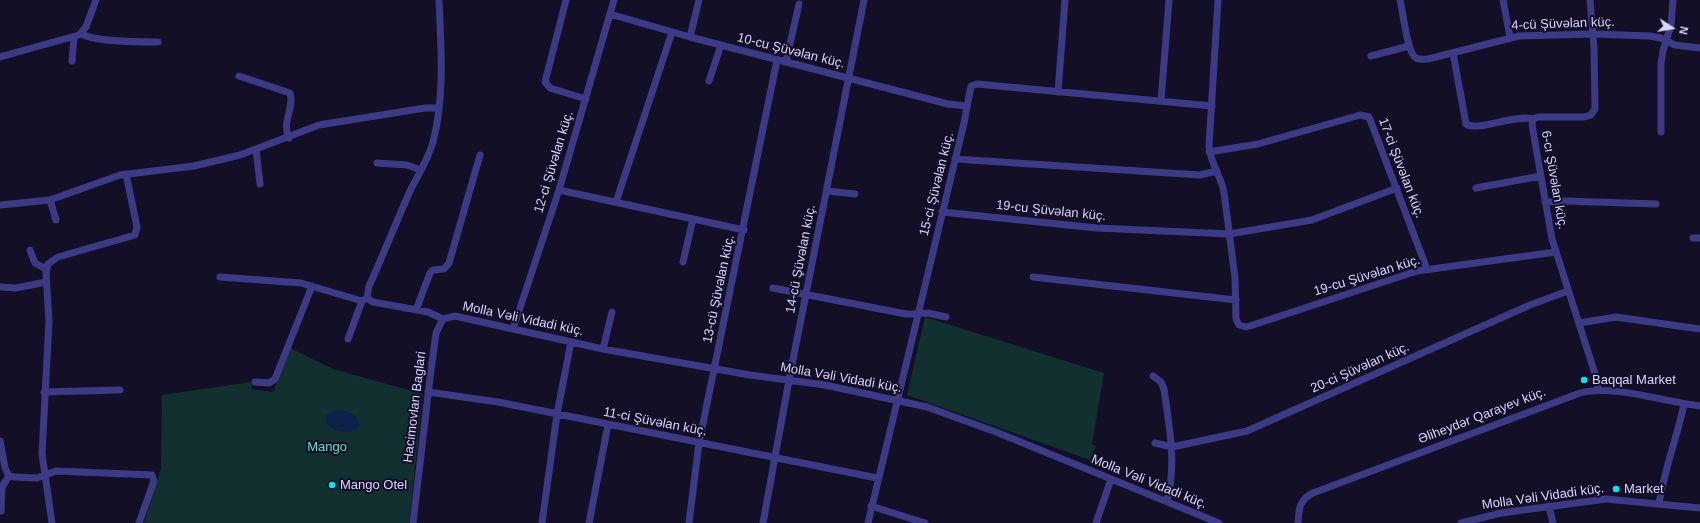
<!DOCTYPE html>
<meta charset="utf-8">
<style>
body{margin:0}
#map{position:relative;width:1700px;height:523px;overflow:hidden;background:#130f26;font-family:Helvetica,sans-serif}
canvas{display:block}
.north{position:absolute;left:1652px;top:8px;width:40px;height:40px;-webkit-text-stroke:3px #130f26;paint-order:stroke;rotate:102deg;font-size:11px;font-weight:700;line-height:16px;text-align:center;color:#d9d4ff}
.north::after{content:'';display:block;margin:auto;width:14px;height:18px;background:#d9d4ff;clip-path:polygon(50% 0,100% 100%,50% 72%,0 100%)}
</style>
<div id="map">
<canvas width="1700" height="523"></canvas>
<div class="north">N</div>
</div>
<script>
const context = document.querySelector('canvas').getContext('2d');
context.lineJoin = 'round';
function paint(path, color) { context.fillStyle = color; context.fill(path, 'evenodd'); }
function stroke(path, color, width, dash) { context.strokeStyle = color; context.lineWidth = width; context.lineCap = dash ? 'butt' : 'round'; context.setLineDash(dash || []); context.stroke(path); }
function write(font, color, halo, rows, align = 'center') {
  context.font = font + ' Helvetica,sans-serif'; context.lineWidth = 4; context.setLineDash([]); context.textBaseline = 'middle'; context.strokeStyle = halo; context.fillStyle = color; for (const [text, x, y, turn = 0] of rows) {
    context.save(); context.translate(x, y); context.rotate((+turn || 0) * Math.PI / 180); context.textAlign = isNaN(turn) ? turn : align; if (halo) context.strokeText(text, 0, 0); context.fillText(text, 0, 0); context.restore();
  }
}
paint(new Path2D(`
 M 925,317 L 1104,373 L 1092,444 L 1096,446 L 1090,460 L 907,395 Z
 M 290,348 L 333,369 L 423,394 L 409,523 L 144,523 L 161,468 L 162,395 L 251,382 L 252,389 L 273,392 Z`), '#12302f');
paint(new Path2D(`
 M 337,410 C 346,411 358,413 359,424 L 356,430 C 345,435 322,430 326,415 Z`), '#0c2248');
stroke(new Path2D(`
 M 566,0 L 545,82 L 550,88 L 586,99
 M 1218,0 L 1209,146 C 1210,163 1221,176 1224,192 L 1235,278 L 1236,319 L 1239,325 L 1246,327 L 1253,325 L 1417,271 L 1556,252
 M 1400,0 C 1403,11 1407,53 1416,58 C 1420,60 1424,59 1428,59 L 1519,36 L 1593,34 L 1650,36 L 1661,38 L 1675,45 L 1700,48
 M 1503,0 L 1510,37
 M 1590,0 L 1594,48 L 1595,109 L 1591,115 L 1584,117 L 1538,117 L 1533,119 L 1532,125 L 1552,239 L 1597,380 L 1598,390
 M 610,14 L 690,37 L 948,104 L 967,106
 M 82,34 C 94,42 141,42 158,42
 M 690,37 L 699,0
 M 1453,53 L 1466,124 C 1478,132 1514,114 1533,119
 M 1371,56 L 1409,46
 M 0,57 L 79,35 L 86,27 L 96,0
 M 72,61 L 74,38
 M 786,62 L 799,4
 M 239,76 L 290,93 C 295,108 281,122 289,138
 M 709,81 L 721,45
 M 1058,92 L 1065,0
 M 1161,101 L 1169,0
 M 1661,132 L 1661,63 L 1663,51 L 1671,25 L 1673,0
 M 256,149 L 260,184
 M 1209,152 L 1258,144 L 1360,115 L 1369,117 L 1427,269
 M 955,159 L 1200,175 L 1217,171
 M 377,163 L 407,165 L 421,170
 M 1476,188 L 1541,176
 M 559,190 L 744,230
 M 827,191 L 855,194
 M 50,200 L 56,220
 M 616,202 L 672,32
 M 1545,202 L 1565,201 L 1656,204
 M 0,205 L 50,200 L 120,175 L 194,166 L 240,155 L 319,125 L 425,108 L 438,108
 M 942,212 L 1097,228 L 1229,234 L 1312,220 L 1397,188
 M 1693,238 L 1700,238
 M 30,250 L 35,263 L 46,269
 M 683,262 L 693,219
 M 220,277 L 301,283 L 362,301 L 367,298
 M 1033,277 L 1236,300
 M 0,287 L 16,288 L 46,282
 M 773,288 L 906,314 L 928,313 L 946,317
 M 367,298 L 369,286 C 383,255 396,223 410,191 C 418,175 428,160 433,142 C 445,97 441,46 439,0
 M 367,298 L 373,302 L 428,312 L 443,319
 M 416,310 L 430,273 L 433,270 L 444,269 L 449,263 L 480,155
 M 443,319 L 455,316 L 603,349 L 750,375 L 825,385 L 927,407 L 996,432 L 1219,523
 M 1579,323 L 1616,317 L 1700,329
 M 513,329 L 559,190 L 614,0
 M 348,339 L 362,301
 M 603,349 L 612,312
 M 1153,376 L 1161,382 L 1164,389 C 1169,426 1177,463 1167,501
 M 255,382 L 269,383 L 275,379 L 312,286
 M 44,392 L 120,390
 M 428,392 L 498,402 L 877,478
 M 0,441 L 5,468 L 9,476 L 14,477 L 37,478 L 56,471 L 152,475 L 154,481 L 139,523
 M 1155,443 L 1172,447 L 1247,431 L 1530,305 L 1568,291
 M 1659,504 C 1664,470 1677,438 1684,404
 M 871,506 L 925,523
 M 1549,506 L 1553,523
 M 1,511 L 2,487 L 9,476
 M 52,523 L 42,454 L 49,321 L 46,273 L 48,264 L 58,257 L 135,235 L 137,227 L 126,174
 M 413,523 L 430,378 L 436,333 L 443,319
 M 542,523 L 557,414 L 571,342
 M 589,523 L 608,425
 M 689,523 L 699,443 L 777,60
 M 763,523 L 789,380 L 864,0
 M 868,523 L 964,123 L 971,86 L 977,84 L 1212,106
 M 1096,523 L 1111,479
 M 1298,523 C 1299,509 1299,500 1313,493 L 1580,393 C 1612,384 1665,402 1700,406
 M 1461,523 L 1501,513 L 1606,499 L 1700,508`), '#3d3a85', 7);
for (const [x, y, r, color] of [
 [1584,380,4,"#00e5ff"],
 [332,485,4,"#00e5ff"],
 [1616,489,4,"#00e5ff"]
]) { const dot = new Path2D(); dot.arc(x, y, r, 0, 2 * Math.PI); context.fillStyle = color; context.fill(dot); stroke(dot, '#130f26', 1.5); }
write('13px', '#d9d4ff', '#130f26', [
 ["4-cü Şüvəlan küç.",1563,24,-2],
 ["10-cu Şüvəlan küç.",791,51,14],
 ["12-ci Şüvəlan küç.",554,162,-73],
 ["17-ci Şüvəlan küç.",1401,168,69],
 ["6-cı Şüvəlan küç.",1554,180,80],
 ["15-ci Şüvəlan küç.",937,184,-76],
 ["19-cu Şüvəlan küç.",1051,211,6],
 ["14-cü Şüvəlan küç.",801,259,-79],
 ["19-cu Şüvəlan küç.",1367,276,-17],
 ["13-cü Şüvəlan küç.",719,289,-78],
 ["Molla Vəli Vidadi küç.",523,319,12],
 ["20-ci Şüvəlan küç.",1360,368,-24],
 ["Molla Vəli Vidadi küç.",841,378,10],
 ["Hacimovlan Baglari",415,407,-83],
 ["Əliheydər Qarayev küç.",1482,416,-21],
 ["11-ci Şüvəlan küç.",655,422,11],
 ["Molla Vəli Vidadi küç.",1149,482,22],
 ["Molla Vəli Vidadi küç.",1543,497,-8]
]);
write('13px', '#d9d4ff', '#130f26', [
 ["Baqqal Market",1592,380],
 ["Mango Otel",340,485],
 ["Market",1624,489]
], 'left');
write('13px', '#5fe0c0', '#130f26', [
 ["Mango",327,447]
]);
</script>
